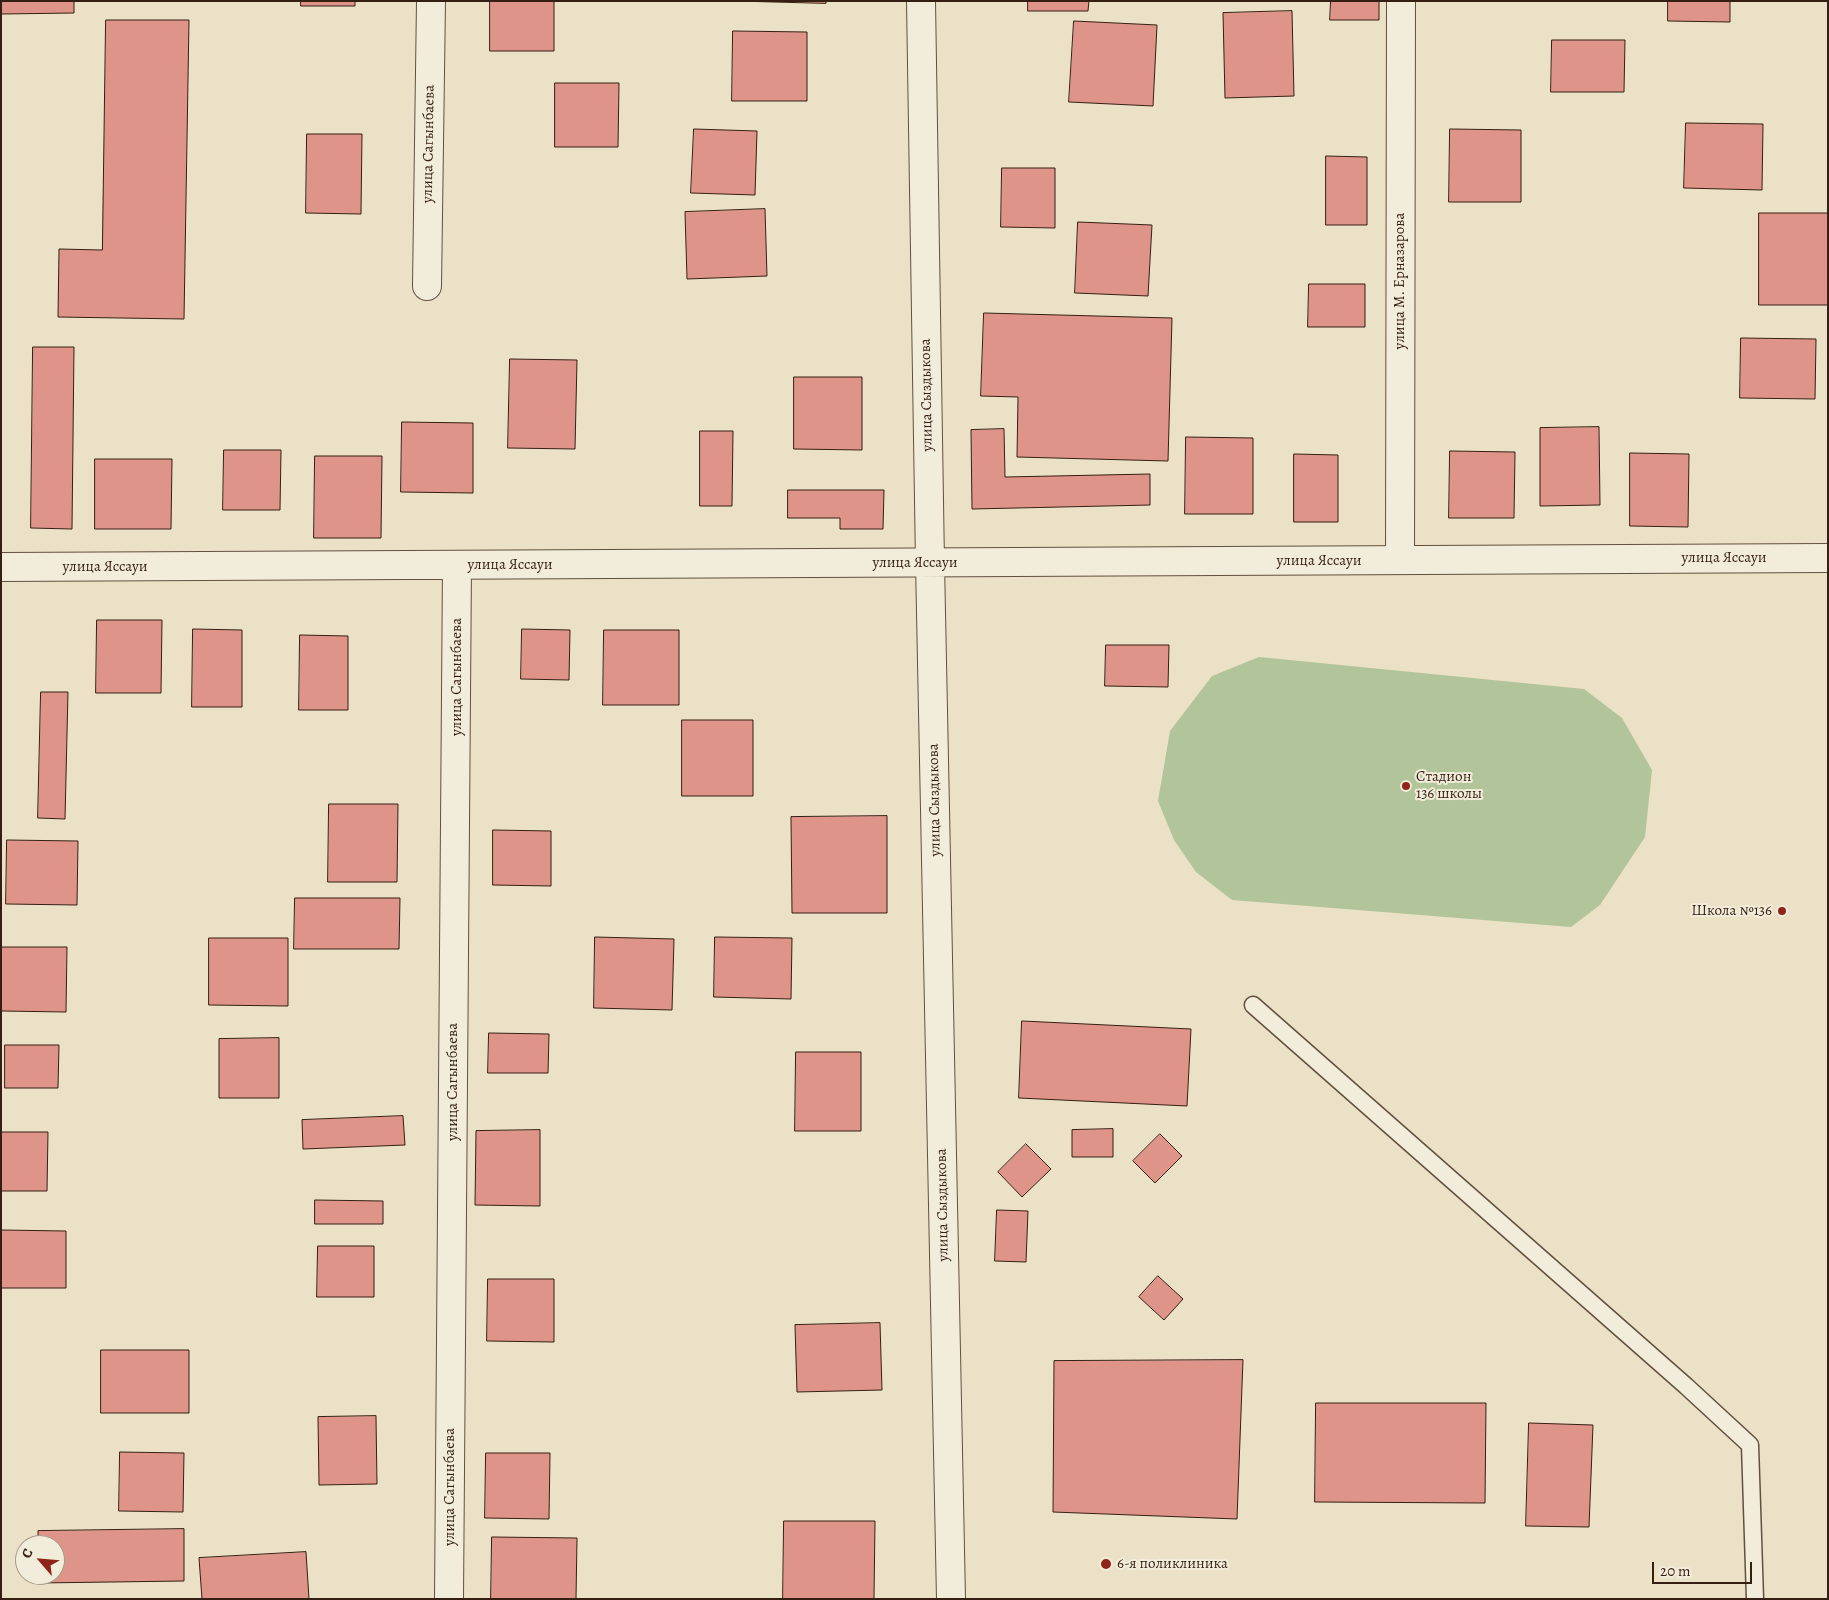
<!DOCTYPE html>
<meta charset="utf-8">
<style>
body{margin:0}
#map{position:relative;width:1829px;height:1600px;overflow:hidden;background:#ebe1c6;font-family:Alegreya,serif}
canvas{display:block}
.frame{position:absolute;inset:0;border:2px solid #351f12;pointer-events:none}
.north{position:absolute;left:15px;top:1535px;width:50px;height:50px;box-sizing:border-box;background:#f2ecda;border:1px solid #a69a8a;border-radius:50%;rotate:297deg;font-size:14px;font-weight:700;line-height:20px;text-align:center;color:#351f12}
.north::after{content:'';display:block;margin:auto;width:18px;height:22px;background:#8f2418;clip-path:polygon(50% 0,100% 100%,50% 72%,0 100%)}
.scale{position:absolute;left:1652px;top:1562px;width:100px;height:22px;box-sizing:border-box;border:2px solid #351f12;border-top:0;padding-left:6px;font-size:15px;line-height:18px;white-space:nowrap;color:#351f12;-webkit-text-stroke:4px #f2ecda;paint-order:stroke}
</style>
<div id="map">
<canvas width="1829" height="1600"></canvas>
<div class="frame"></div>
<div class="north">С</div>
<div class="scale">20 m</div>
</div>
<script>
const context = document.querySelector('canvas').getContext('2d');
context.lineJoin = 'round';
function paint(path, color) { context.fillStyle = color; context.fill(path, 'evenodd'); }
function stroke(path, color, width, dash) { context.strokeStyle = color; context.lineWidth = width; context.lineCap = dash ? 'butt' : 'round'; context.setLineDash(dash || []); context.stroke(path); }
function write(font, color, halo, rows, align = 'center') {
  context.font = font + ' Alegreya,serif'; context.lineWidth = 4; context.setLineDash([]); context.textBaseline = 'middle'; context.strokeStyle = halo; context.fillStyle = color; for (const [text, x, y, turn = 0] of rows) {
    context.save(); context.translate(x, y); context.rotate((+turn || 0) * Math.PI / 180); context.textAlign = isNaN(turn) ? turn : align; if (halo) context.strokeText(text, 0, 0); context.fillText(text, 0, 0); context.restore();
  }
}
paint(new Path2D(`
 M 1259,657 L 1584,689 L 1622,718 L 1652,770 L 1645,837 L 1600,905 L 1571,927 L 1232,900 L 1196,872 L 1174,840 L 1158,801 L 1170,731 L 1212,676 Z`), '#b2c499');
const building = new Path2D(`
 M 1,1 L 74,1 L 74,13 L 1,14 Z
 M 301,1 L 355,1 L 355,6 L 301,6 Z
 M 490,1 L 554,1 L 554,51 L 490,51 Z
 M 737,1 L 826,1 L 826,3 Z
 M 1028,1 L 1089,1 L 1088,11 L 1028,11 Z
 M 1331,1 L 1379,1 L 1379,20 L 1330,20 Z
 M 1668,1 L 1730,1 L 1730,22 L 1668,21 Z
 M 1292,11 L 1294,96 L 1225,98 L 1223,13 Z
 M 106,20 L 189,20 L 184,319 L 58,317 L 59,249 L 102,250 Z
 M 1074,21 L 1157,25 L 1153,106 L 1069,102 Z
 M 733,31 L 807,32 L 807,101 L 732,101 Z
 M 1552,40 L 1625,40 L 1624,92 L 1551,92 Z
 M 555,83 L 619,83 L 618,147 L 555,147 Z
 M 1686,123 L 1763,124 L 1762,190 L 1684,188 Z
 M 694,129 L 757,131 L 755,195 L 691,193 Z
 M 1450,129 L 1521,130 L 1521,202 L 1449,202 Z
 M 307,134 L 362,134 L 361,214 L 306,213 Z
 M 1326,156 L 1367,157 L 1367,225 L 1326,225 Z
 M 1002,168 L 1055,168 L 1055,228 L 1001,227 Z
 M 765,209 L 767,276 L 687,279 L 685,212 Z
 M 1759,213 L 1828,213 L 1828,305 L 1759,305 Z
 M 1078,222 L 1152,225 L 1148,296 L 1075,293 Z
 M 1309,284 L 1365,284 L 1365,327 L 1308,327 Z
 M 984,313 L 1172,318 L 1168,461 L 1017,457 L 1018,397 L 981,396 Z
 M 1741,338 L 1816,339 L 1815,399 L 1740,398 Z
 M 33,347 L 74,347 L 72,529 L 31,528 Z
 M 510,359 L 577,360 L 575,449 L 508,448 Z
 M 794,377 L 862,377 L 862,450 L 794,449 Z
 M 402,422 L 473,423 L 473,493 L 401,492 Z
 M 1599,427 L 1600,505 L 1540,506 L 1540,428 Z
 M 1004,429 L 1005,477 L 1150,474 L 1150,505 L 972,509 L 971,430 Z
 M 700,431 L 733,431 L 732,506 L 700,506 Z
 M 1186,437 L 1253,438 L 1253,514 L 1185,514 Z
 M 224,450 L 281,450 L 280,510 L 223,510 Z
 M 1450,451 L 1515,452 L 1514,518 L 1449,518 Z
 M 1630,453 L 1689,454 L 1688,527 L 1630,526 Z
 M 1294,454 L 1338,455 L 1338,522 L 1294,522 Z
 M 315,456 L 382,456 L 381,538 L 314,538 Z
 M 95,459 L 172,459 L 171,529 L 95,529 Z
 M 788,490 L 884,490 L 883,529 L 840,529 L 840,518 L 788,518 Z
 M 97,620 L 162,620 L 161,693 L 96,693 Z
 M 193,629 L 242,630 L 242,707 L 192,707 Z
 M 522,629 L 570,630 L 569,680 L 521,679 Z
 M 604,630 L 679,630 L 679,705 L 603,705 Z
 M 300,635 L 348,636 L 348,710 L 299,710 Z
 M 1106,645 L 1169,645 L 1168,687 L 1105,686 Z
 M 41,692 L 68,692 L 65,819 L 38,818 Z
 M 682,720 L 753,720 L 753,796 L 682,796 Z
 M 329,804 L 398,804 L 397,882 L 328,882 Z
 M 887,816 L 887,913 L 792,913 L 791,817 Z
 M 493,830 L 551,831 L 551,886 L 493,885 Z
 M 7,840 L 78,841 L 77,905 L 6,904 Z
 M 295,898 L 400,898 L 399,949 L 294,949 Z
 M 595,937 L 674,939 L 672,1010 L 594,1008 Z
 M 715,937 L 792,938 L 791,999 L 714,997 Z
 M 209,938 L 288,938 L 288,1006 L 209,1005 Z
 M 1,947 L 67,947 L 66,1012 L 1,1011 Z
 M 1022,1021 L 1191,1029 L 1187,1106 L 1019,1098 Z
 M 489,1033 L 549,1034 L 548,1073 L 488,1073 Z
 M 279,1038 L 279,1098 L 219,1098 L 219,1039 Z
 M 5,1045 L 59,1045 L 58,1088 L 5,1088 Z
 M 796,1052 L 861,1052 L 861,1131 L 795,1131 Z
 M 403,1116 L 405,1145 L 303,1149 L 302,1120 Z
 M 1113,1129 L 1113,1157 L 1072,1157 L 1072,1130 Z
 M 540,1130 L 540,1206 L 475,1205 L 476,1131 Z
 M 1,1132 L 48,1132 L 47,1191 L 1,1191 Z
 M 1160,1134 L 1182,1156 L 1155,1183 L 1133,1161 Z
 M 1026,1144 L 1051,1169 L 1022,1197 L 998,1172 Z
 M 315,1200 L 383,1201 L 383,1224 L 315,1224 Z
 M 997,1210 L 1028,1211 L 1026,1262 L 995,1261 Z
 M 1,1230 L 66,1231 L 66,1288 L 1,1288 Z
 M 318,1246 L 374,1246 L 374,1297 L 317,1297 Z
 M 1158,1276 L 1183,1299 L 1164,1320 L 1139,1297 Z
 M 488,1279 L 554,1279 L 554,1342 L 487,1341 Z
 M 880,1323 L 882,1390 L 797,1392 L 795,1325 Z
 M 101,1350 L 189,1350 L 189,1413 L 101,1413 Z
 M 1243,1360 L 1237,1519 L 1053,1512 L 1054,1361 Z
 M 1316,1403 L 1486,1403 L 1485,1503 L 1315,1502 Z
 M 376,1416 L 377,1484 L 319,1485 L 318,1417 Z
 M 1529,1423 L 1593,1425 L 1589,1527 L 1526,1526 Z
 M 120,1452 L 184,1453 L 183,1512 L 119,1511 Z
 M 486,1453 L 550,1453 L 549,1519 L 485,1518 Z
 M 784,1521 L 875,1521 L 874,1599 L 783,1599 Z
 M 184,1529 L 184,1581 L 38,1583 L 38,1575 L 55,1575 L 55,1545 L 38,1545 L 38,1531 Z
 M 492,1537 L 577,1538 L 576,1599 L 491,1599 Z
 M 306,1552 L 309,1599 L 202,1599 L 199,1558 Z`);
paint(building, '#de9489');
stroke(building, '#351f12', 1);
const service = new Path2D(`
 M 1253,1005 L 1686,1386 L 1750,1445 L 1755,1599`);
const minor = new Path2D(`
 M 921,1 L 930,563 L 951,1599
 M 427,286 L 431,1
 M 1400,560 L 1401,1
 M 1,567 L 1828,558
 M 449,1599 L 457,565`);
stroke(service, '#62503f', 19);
stroke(minor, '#62503f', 30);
stroke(service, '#f2ecda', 16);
stroke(minor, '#f2ecda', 28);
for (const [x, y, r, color] of [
 [1406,786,5,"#8f2418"],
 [1782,911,5,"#8f2418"],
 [1106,1564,6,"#8f2418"]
]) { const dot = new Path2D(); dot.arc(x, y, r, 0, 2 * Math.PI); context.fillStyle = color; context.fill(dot); stroke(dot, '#f2ecda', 2); }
write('15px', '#351f12', '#f2ecda', [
 ["улица Сагынбаева",429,144,-89],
 ["улица М. Ерназарова",1400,281,-90],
 ["улица Сыздыкова",927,395,-91],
 ["улица Яссауи",1724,558],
 ["улица Яссауи",1319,561],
 ["улица Яссауи",915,563],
 ["улица Яссауи",510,565],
 ["улица Яссауи",105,567],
 ["улица Сагынбаева",457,677,-90],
 ["улица Сыздыкова",935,800,-91],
 ["улица Сагынбаева",453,1082,-90],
 ["улица Сыздыкова",943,1205,-91],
 ["улица Сагынбаева",450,1487,-90]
]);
write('15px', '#351f12', '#f2ecda', [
 ["Стадион",1416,777],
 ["136 школы",1416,794],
 ["Школа №136",1772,911,"right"],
 ["6-я поликлиника",1117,1564]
], 'left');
</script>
